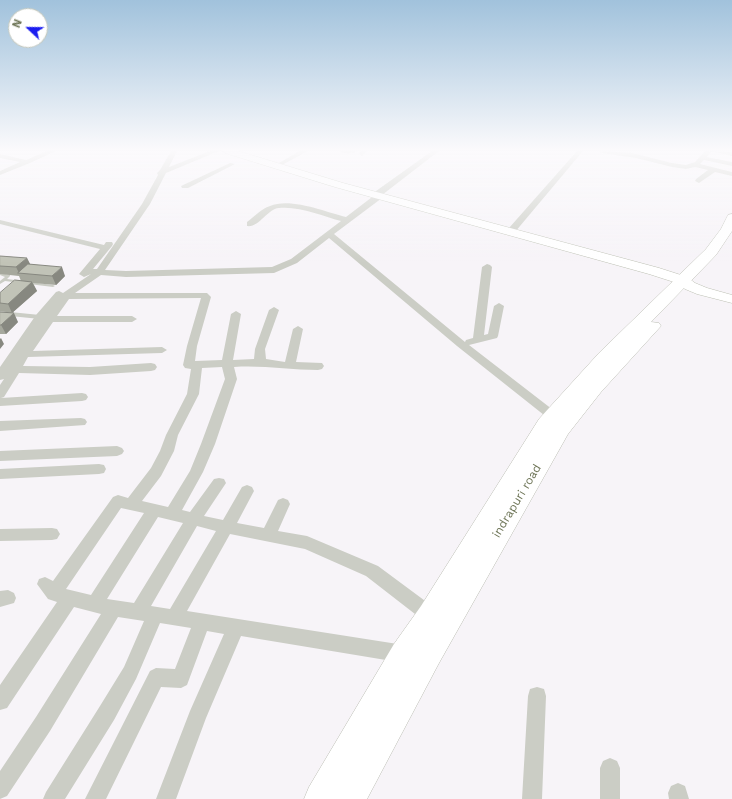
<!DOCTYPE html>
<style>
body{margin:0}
#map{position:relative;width:732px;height:799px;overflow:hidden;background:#f7f4f8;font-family:"Work Sans",sans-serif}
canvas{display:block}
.north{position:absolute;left:8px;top:8px;width:40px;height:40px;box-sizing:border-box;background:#fff;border:1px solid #c5c8bc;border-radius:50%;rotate:292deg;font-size:11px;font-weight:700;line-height:16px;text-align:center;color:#6f7658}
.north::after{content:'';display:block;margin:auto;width:14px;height:18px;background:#1b1df0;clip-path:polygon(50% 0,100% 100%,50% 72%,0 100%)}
</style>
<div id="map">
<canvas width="732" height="799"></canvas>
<div class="north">N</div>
</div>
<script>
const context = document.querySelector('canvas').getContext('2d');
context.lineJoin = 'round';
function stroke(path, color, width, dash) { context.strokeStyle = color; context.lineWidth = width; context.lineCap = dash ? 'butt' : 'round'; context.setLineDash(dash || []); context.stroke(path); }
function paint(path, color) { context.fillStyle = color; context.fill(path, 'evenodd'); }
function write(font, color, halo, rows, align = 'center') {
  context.font = font + ' "Work Sans",sans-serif'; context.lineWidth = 4; context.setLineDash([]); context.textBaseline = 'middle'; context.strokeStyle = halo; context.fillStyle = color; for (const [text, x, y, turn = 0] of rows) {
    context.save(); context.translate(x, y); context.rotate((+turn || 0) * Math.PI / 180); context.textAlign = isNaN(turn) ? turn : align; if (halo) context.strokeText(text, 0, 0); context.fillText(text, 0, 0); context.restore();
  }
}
const secondary = new Path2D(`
 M 223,151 L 238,151 L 343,183 L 659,268 L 687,277 L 695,283 L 707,288 L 732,295 L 732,303 L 697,294 L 685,289 L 677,283 L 649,274 L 335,187 L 225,153 Z`);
const primary = new Path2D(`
 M 732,214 L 732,231 L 716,255 L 651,322 L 659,323 L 661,326 L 601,392 L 568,434 L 439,663 L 367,799 L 304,799 L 309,787 L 394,644 L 421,606 L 539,419 L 599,353 L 706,249 L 721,229 L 728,215 Z`);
stroke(secondary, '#bdc0b4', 1);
stroke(primary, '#bbbdb3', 1);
paint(new Path2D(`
 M 0,273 L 10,275 L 10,276 L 7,279 L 53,285 L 55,286 L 53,287 L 5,281 L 0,284 L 0,281 L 5,277 L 0,275 Z
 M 0,311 L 40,315 L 43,317 L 40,319 L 0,315 Z`), '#cbcdc5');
paint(new Path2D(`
 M 47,151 L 56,151 L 30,163 L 0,175 L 0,171 L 20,162 L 0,158 L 0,154 L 26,160 Z
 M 171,151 L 177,151 L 169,167 L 210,151 L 219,151 L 166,173 L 150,204 L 105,270 L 126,271 L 272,267 L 291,259 L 341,221 C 322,216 300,206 279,208 C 267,209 259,228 247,226 L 247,222 C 254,217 261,209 270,206 C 290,197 326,212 346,217 L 376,194 L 376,191 L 432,151 L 439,151 L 382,195 L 382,198 L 334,234 L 465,342 L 466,340 L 473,338 L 482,267 L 487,264 L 490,265 L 492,267 L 484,335 L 488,334 L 494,306 L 499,303 L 504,306 L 498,336 L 497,338 L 469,345 L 557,413 L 559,416 L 557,419 L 553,420 L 549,419 L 457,346 L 329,238 L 297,263 L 274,273 L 126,277 L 101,275 L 75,293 L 207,293 L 211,297 L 197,346 L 195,361 L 222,360 L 231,314 L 236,311 L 241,314 L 233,360 L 254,359 L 255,349 L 269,310 L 274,307 L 279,310 L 265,349 L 266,359 L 285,362 L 293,329 L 298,326 L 303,329 L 296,362 L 322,363 L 324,366 L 322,369 L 318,370 C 290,370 262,365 234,367 L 237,379 L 215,444 L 203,472 L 182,510 L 190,512 L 214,479 L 219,478 L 224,479 L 226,483 L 204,516 L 223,520 L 242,487 L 247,485 L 252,487 L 254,491 L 237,523 L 264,528 L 278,500 L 283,498 L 288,500 L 290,504 L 278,531 L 307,536 L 378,566 L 436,609 L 438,615 L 436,621 L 430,623 L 424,621 L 366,576 L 305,549 L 230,534 L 187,611 L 404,645 L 410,648 L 413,654 L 410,660 L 404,663 L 241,636 L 206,718 L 176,799 L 156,799 L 190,711 L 224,634 L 207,631 L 187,685 L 181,688 L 161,687 L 106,799 L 85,799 L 150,671 L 156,668 L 175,669 L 191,628 L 160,623 L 136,679 L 114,720 L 65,799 L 43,799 L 46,792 L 100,706 L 124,667 L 144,621 L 118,617 L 50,731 L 7,796 L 0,799 L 0,771 L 36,717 L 101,614 L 74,607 L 7,708 L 0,710 L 0,685 L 57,602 L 48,599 L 37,584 L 39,579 L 45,577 L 53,581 L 113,497 L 118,495 L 128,498 L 151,468 L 160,451 L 166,435 L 187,394 L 191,369 L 185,368 L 183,365 L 187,346 L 201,298 L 69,299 L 57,316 L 132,316 L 137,319 L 132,322 L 53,322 L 33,351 L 162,347 L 167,350 L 162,353 L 28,357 L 23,366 L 90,367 L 151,363 L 155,364 L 157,367 L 155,370 L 151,371 L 90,375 L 19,373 L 4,397 L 1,398 L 82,393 L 86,394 L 88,397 L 86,400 L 82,401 L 0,406 L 0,385 L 4,379 L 0,380 L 0,367 L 36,315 L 56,292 L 59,291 L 63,293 L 91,274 L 84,277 L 79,274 L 100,249 L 0,224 L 0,220 L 104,245 L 106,242 L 112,242 L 113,244 L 112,246 L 93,269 L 97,269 L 142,204 L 158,175 L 157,173 L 160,170 ZM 222,367 L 225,379 L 201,444 L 190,471 L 168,507 L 142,501 L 161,476 L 174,451 L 178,435 L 199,394 L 202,368 ZM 121,508 L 144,513 L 91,595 L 66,589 ZM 158,517 L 183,523 L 134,603 L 107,599 ZM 197,526 L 216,531 L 170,609 L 151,606 Z
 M 300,151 L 308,151 L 282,165 L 277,164 Z
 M 339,151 L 357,151 C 353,154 343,154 339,151 Z
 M 361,151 L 367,151 L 362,156 L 359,154 Z
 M 577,151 L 583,151 L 515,232 L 509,232 L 509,228 Z
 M 599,151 L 632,153 L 672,163 L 686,165 L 695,162 L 705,151 L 732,152 L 732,156 L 711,151 L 707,157 L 732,162 L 732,166 L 704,160 L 700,164 L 732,172 L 732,176 L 715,172 L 699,183 L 695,181 L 696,179 L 708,170 L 695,167 L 686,169 L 672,167 L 636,158 L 602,153 Z
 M 230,163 L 235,164 L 188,188 L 182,188 L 181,186 Z
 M 81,418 L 85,419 L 87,422 L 85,425 L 0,431 L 0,421 Z
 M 117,446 L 122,448 L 124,451 L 122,454 L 117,456 L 0,461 L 0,451 Z
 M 99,464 L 104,465 L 106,469 L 104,473 L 99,474 L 0,479 L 0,469 Z
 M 52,528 L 57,529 L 60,534 L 57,539 L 52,540 L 0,541 L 0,529 Z
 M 8,590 L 14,593 L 16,598 L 14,603 L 0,607 L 0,591 Z
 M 537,687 L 544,689 L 546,696 L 542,799 L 522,799 L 528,696 L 530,689 Z
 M 610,758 L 617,761 L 620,768 L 620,799 L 600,799 L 600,768 L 603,761 Z
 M 678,783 L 685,786 L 689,799 L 669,799 L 668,793 L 671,786 Z`), '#cbcdc5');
paint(secondary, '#fff');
paint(primary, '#fff');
paint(new Path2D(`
 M 0,256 L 27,258 L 30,264 L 65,276 L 56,285 L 33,283 L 37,291 L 12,313 L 0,311 L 0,293 L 21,281 L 19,276 L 0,274 Z
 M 0,312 L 18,322 L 6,334 L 0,334 Z`), '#a6a89d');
paint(new Path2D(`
 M 27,258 L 31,266 L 19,273 L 16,267 Z
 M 62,267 L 65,276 L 56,285 L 52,276 Z
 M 32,282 L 37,291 L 12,313 L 8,304 Z
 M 14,313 L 18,322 L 6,334 L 1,325 Z
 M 1,338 L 4,344 L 0,349 L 0,339 Z`), '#878880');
const building = new Path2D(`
 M 0,256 L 27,258 L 16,267 L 0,266 Z
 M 28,264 L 62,267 L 52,276 L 18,273 Z
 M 15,280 L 32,282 L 8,304 L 0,303 L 0,293 Z
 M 0,312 L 14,313 L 1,325 L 0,325 Z`);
paint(building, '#c1c3b7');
stroke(building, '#878880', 1);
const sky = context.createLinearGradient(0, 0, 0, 263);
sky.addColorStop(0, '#a1c2dc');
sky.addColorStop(0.57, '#fbfafc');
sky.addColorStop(1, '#fbfafc00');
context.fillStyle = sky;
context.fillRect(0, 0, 732, 263);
write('12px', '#6f7658', '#fff', [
 ["indrapuri road",517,501,-59]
]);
</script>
